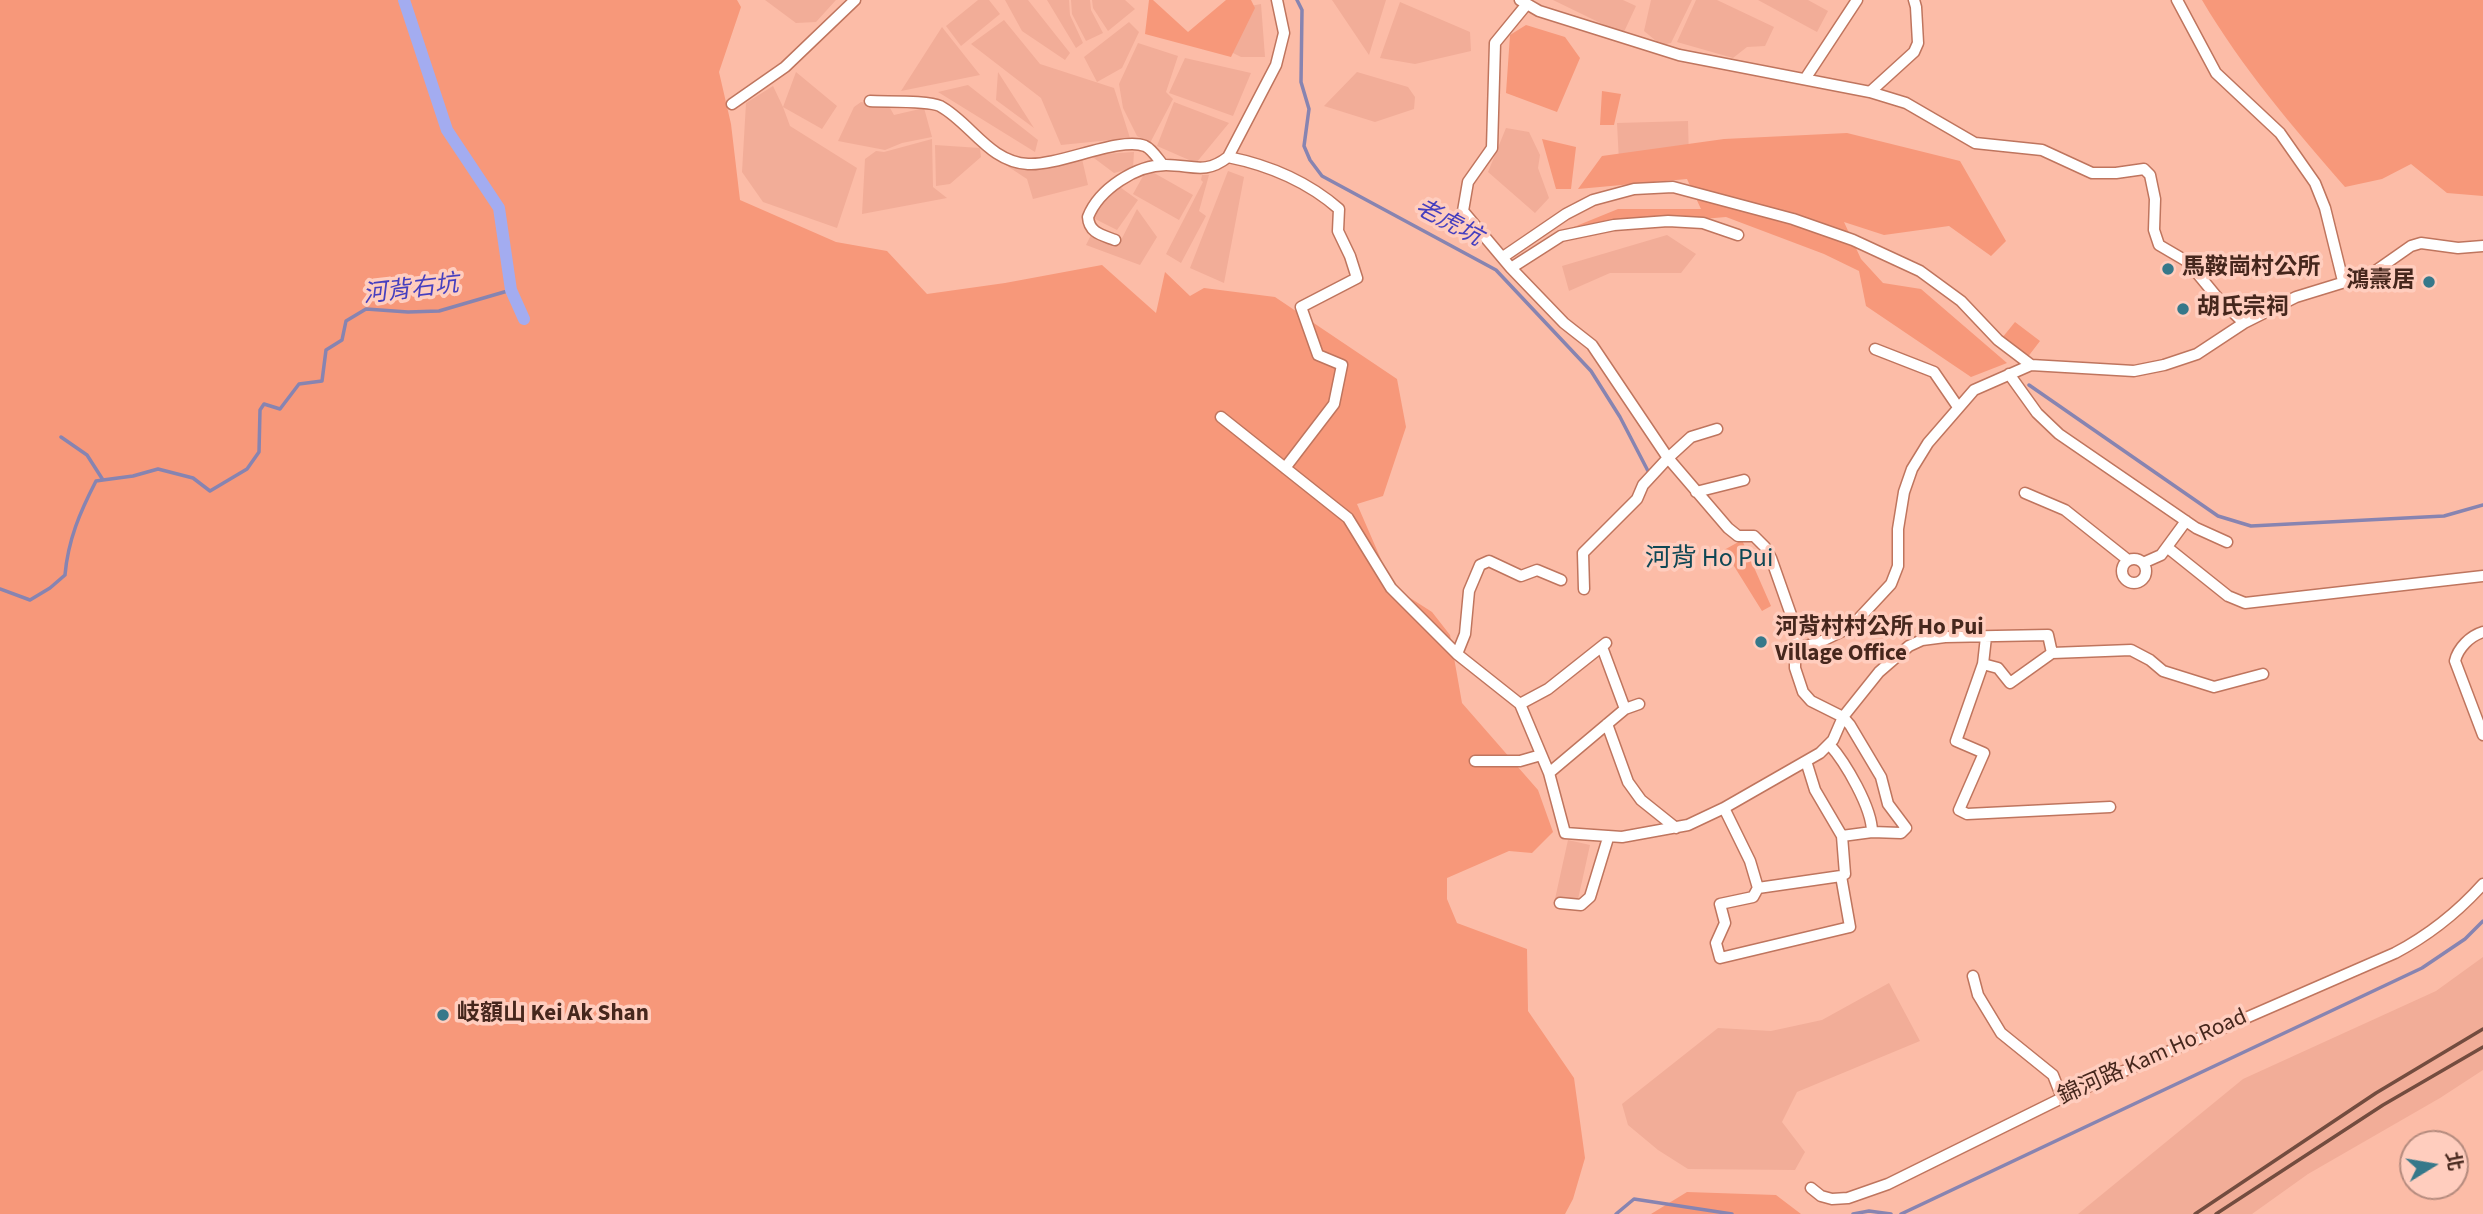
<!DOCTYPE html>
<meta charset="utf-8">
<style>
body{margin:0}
#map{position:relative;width:2483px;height:1214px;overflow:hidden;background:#fcbca7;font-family:"Source Sans 3","Noto Sans TC",sans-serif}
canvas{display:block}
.north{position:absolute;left:2399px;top:1130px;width:70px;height:70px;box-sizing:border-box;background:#ffcdbe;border:2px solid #b58b7e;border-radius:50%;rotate:79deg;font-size:19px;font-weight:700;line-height:28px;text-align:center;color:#46271d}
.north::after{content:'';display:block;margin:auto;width:24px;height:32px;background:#36788a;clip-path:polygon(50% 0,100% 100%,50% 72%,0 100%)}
</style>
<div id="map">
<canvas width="2483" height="1214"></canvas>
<div class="north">北</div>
</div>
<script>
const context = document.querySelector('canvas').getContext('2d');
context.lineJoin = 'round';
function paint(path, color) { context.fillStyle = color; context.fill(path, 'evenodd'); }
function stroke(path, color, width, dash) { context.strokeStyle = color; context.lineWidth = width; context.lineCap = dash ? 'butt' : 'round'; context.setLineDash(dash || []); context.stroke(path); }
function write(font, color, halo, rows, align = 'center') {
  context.font = font + ' "Source Sans 3","Noto Sans TC",sans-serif'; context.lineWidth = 7; context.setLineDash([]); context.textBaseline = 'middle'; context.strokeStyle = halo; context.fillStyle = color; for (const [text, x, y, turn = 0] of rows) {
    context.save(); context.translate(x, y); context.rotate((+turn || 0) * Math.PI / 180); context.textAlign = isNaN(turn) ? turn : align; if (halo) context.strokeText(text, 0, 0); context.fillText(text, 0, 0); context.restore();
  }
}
paint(new Path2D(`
 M 765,0 L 836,0 L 816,22 L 796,23 Z
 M 978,0 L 989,0 L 1000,14 L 961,46 L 946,26 Z
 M 1005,0 L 1028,0 L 1070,53 L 1065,60 L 1022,31 Z
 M 1047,0 L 1069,0 L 1070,15 L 1083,43 L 1076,48 Z
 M 1071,0 L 1090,0 L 1091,10 L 1103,33 L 1086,41 L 1072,14 Z
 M 1092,0 L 1125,0 L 1135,9 L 1108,31 L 1093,8 Z
 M 1332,0 L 1386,0 L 1369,55 Z
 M 1553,0 L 1623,0 L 1636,6 L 1623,34 Z
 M 1651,0 L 1692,0 L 1671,43 L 1661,45 L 1644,31 Z
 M 1696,0 L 1717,0 L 1774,27 L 1765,46 L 1747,47 L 1733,58 L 1677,42 Z
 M 1758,0 L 1808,0 L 1828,11 L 1817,32 Z
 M 1400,2 L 1470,32 L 1471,51 L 1415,64 L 1380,58 Z
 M 1261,4 L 1265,57 L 1241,57 L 1215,44 L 1234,9 Z
 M 1004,20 L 1040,64 L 1114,88 L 1130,138 L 1061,145 L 1041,98 L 971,44 Z
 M 1129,22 L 1139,32 L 1122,68 L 1097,82 L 1084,57 Z
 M 942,27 L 980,75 L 901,91 Z
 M 1138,43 L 1178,56 L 1166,92 L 1173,99 L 1150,143 L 1137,136 L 1123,108 L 1119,84 Z
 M 1185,58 L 1251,73 L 1233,116 L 1169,93 Z
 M 796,72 L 837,106 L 822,129 L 783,107 L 790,126 L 857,168 L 837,228 L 763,202 L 742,172 L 746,103 L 773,86 L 783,107 Z
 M 998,72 L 1034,128 L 996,100 Z
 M 1357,72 L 1408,87 L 1415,97 L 1414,109 L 1375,122 L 1324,106 Z
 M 968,85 L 1038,140 L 1035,152 L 938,92 Z
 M 861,102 L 890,108 L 894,115 L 924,108 L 932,137 L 902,143 L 885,150 L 838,141 L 854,107 Z
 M 1174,102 L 1229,123 L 1196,163 L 1157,146 Z
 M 1688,121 L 1689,160 L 1619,162 L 1617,123 Z
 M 1506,128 L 1529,132 L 1540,155 L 1538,168 L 1549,198 L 1535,213 L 1488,172 Z
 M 932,139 L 933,187 L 947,198 L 862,214 L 865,159 L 876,151 L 884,152 Z
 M 935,145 L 980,148 L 981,157 L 950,184 L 936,186 Z
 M 1134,152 L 1133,168 L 1114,173 L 1090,155 Z
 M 995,158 L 1034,169 L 1082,159 L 1088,185 L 1033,199 L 1027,179 Z
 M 1147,169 L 1193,195 L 1179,220 L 1133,194 Z
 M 1228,171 L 1244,177 L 1224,283 L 1190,268 Z
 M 1202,175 L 1209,175 L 1199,211 L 1206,216 L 1181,263 L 1166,254 L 1203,182 L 1201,180 Z
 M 1117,185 L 1138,200 L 1117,230 L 1091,217 Z
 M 1137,209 L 1157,237 L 1140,265 L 1086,245 L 1091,235 L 1119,244 Z
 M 1667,235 L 1696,254 L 1681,273 L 1610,273 L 1569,291 L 1562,266 Z
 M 1568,840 L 1590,845 L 1577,904 L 1555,899 Z
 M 2483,957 L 2483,1070 L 2440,1098 L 2308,1174 L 2252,1214 L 2078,1214 L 2243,1079 L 2436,991 Z
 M 1889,983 L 1920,1041 L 1797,1092 L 1782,1122 L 1805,1152 L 1795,1170 L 1688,1169 L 1658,1150 L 1628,1125 L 1622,1104 L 1718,1028 L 1771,1031 L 1822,1020 Z`), '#f2ad98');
paint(new Path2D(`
 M 0,0 L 737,0 L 741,7 L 719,72 L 731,124 L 740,200 L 836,242 L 887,251 L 927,294 L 1005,283 L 1102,265 L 1156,313 L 1165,272 L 1190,296 L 1204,288 L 1275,297 L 1397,379 L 1406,427 L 1383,496 L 1357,504 L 1393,587 L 1432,612 L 1450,635 L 1462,703 L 1538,790 L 1553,832 L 1532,853 L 1509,851 L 1447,878 L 1447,899 L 1457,923 L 1527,949 L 1528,1011 L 1574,1078 L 1585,1158 L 1573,1199 L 1565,1214 L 0,1214 Z
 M 1149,0 L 1153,0 L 1188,32 L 1226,0 L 1251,0 L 1255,8 L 1231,57 L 1145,34 Z
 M 2202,0 L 2483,0 L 2483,196 L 2447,193 L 2411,164 L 2382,179 L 2345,187 C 2293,127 2242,68 2202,0 Z
 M 1526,25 L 1565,37 L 1580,58 L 1557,112 L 1506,93 L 1510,35 Z
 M 1602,91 L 1621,94 L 1614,125 L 1600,125 Z
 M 1847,133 L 1960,161 L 2006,241 L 1991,256 L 1949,226 L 1884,235 L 1844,222 L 1861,259 L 1883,283 L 1921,289 L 2007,363 L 1971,377 L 1866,306 L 1859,271 L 1824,254 L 1726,217 L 1564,231 L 1618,209 L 1701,209 L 1687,179 L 1578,189 L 1602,156 L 1724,139 Z
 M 1542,139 L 1576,147 L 1571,189 L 1556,189 Z
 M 2015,322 L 2040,341 L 2027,358 L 2002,338 Z
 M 1742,540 L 1771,606 L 1762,611 L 1724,550 Z
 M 1687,1192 L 1776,1195 L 1801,1214 L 1651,1214 Z`), '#f7987a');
stroke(new Path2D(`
 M 1297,0 L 1302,10 L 1301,82 L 1309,109 L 1304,146 L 1310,160 L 1322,176 L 1496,270 L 1591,371 L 1620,417 L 1648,471
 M 2029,385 L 2218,516 L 2251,526 L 2444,516 L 2483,505
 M 61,437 L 87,455 L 103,480 L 133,476 L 158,469 L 193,478 L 210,491 L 247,469 L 259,452 L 260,410 L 264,404 L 280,409 L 299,384 L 322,381 L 326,350 L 342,340 L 346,321 L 366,309 L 408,312 L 439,311 L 511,290
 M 0,589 L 30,600 L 50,588 L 65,575 C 68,540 80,512 96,481 L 103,480
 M 1616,1214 L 1634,1199 L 1732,1214
 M 1853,1214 L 1869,1211 L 1891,1214
 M 1901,1214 L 2422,968 L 2465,939 L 2483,921`), '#8784b1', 3.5);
stroke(new Path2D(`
 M 404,0 L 447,130 L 499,208 L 511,290 L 524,319`), '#a3acf0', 12);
const street = new Path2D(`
 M 1520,0 L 1539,11 L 1679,55 L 1870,92 L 1906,103 L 1975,143 L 2042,150 L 2092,173 L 2116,173 L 2144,169 L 2150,175 L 2155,199 L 2154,230 L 2159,245 L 2188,262 L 2216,296 L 2244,323
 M 2177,0 L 2216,73 L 2280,133 L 2315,183 L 2325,208 L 2343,281
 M 1527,4 L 1495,43 L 1492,148 L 1468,182 L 1463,211 L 1511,268 L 1564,323 L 1592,345 L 1668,458 L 1728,528 L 1738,536 L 1754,536 L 1765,547 L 1771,558 L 1796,629 L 1798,648 L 1795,654 L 1795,668 L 1803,692 L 1811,701 L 1843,717 L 1850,725 L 1881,777 L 1888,804 L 1906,828 L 1901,833 L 1872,832
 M 1805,79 L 1857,0
 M 1870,92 L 1914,52 L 1918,43 L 1916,7 L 1914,0
 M 870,101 C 886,102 928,100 940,106 C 971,123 989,162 1028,164 C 1059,166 1120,136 1145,146 C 1152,149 1158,159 1163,165
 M 732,104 L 785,67 L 855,0
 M 1228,157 C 1268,165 1308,182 1339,209 L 1338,231 L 1350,256 L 1357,278 L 1301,307 L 1318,355 L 1342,365 L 1334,404 L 1285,468
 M 1115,240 C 1102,235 1089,233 1088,217 C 1099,189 1136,165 1166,165 C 1192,165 1205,175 1228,157 L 1276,65 L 1284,33 L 1277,0
 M 1503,257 L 1566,214 L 1593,200 L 1634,189 L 1673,187 L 1793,219 L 1853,240 L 1920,271 L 1961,301 L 1998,340 L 2031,365
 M 1511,268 L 1561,236 L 1614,225 L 1668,221 L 1703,223 L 1738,235
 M 1875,349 L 1934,372 L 1958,407
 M 2009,374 L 2037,413 L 2059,434 L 2196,528 L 2227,542
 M 1221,417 L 1348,518 L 1391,588 L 1457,654 L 1520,704 L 1549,773 L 1565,833 L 1622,837 L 1688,825 L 1724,808 L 1820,753 L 1833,740 L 1843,717 L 1879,672 L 1909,646 L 1922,640 L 1945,637 L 2048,635 L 2052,653
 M 1696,492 L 1744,480
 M 2025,493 L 2065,510 L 2128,560
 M 2168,548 L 2228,596 L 2245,603 L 2483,576
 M2122 571a12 12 0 1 1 24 0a12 12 0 1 1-24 0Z
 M 2143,563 L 2161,555 L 2186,521
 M 1584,589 L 1583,553 L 1637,499 L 1643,485 L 1668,458 L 1691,437 L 1717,429
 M 2483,632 C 2470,636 2458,648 2455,661 L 2483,735
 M 1986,637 L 1983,664 L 1956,741 L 1984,753 L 1959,810 L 1967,814 L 2110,807
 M 1602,647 L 1625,709
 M 1798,648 L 1820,642 L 1851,627 L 1891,584 L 1898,566 L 1898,529 L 1904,492 L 1912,469 L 1928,443 L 1974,390 L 2031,365 L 2134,371 L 2164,365 L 2197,354 L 2244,323 L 2296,297 L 2371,274 L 2411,246 L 2421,243 L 2458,248 L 2483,246
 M 1457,654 L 1465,634 L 1469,591 L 1480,565 L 1489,561 L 1521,576 L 1537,570 L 1561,580
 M 1983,664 L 1998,668 L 2010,683 L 2052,653 L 2131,650 L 2150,660 L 2163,671 L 2214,687 L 2263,674
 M 1520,704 L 1548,689 L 1606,643
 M 1607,724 L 1628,782 L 1641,800 L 1676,828
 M 1475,761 L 1520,761 L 1541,755
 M 1806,761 L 1815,790 L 1842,836 L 1872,832 C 1872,808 1846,763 1829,744
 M 1549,773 L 1625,709 L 1639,704
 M 1724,808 L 1750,861 L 1758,888 L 1841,876 L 1850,927 L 1720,958 L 1716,943 L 1725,923 L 1720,904 L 1753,897 L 1758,888
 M 1841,876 L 1845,874 L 1842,836
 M 1560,903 L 1581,905 L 1590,897 L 1608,838
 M 1973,976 L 1978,995 L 2001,1033 L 2053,1075 L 2062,1098
 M 1811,1188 L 1821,1196 L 1832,1199 L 1848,1198 L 1888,1184 L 2062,1098 L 2395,953 C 2429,935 2457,913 2483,884`);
stroke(street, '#bf755e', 13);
stroke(street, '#fff', 10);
stroke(new Path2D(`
 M 2195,1214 L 2376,1093 L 2483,1029
 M 2216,1214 L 2383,1105 L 2483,1047`), '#734c3f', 3.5);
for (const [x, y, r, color] of [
 [2168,269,7,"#36788a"],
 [2429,282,7,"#36788a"],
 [2183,309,7,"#36788a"],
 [1761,642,7,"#36788a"],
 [443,1015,7,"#36788a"]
]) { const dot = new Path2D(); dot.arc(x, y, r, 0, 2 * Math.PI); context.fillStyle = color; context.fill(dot); stroke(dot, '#ffcdbe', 2.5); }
write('bold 23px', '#46271d', '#ffcdbe', [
 ["馬鞍崗村公所",2182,269],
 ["鴻燾居",2415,282,"right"],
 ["胡氏宗祠",2197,309],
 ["河背村村公所 Ho Pui",1775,629],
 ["Village Office",1775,655],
 ["岐額山 Kei Ak Shan",457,1015]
], 'left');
write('23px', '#46271d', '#ffcdbe', [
 ["錦河路 Kam Ho Road",2153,1058,-24]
]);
write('italic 24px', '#463fbf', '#ffcdbe', [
 ["老虎坑",1448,224,28],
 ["河背右坑",411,291,-7]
]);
write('26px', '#0e4755', '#ffcdbe', [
 ["河背 Ho Pui",1709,560]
]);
</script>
